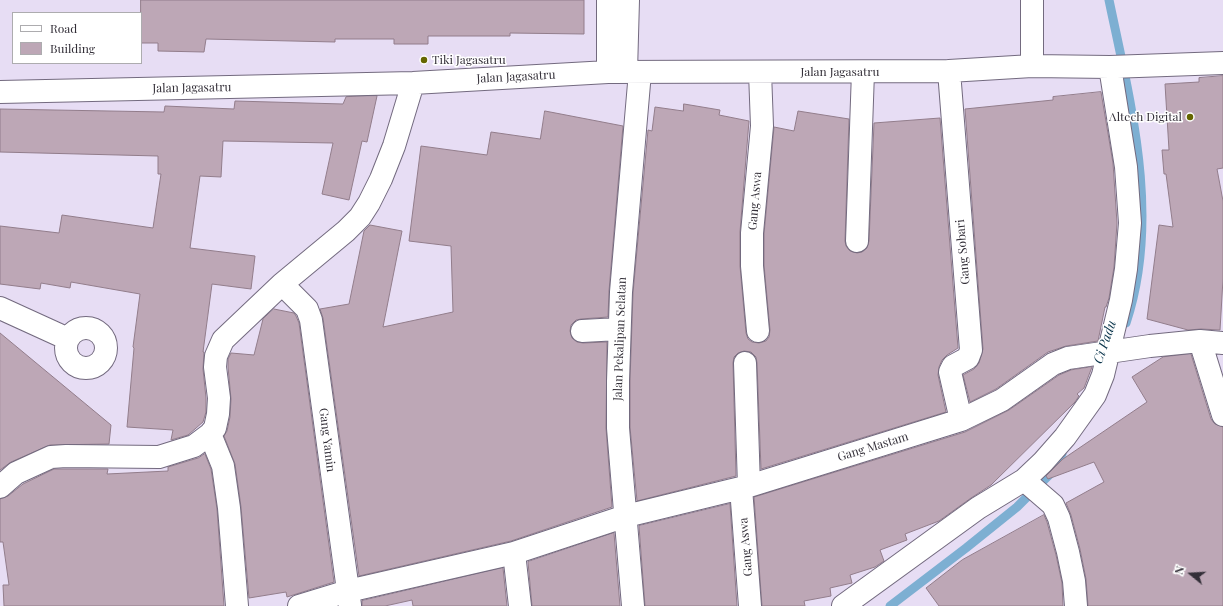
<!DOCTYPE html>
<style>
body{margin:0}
#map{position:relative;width:1223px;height:606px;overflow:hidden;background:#e7ddf4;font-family:"Playfair Display",serif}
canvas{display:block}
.legend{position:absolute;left:12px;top:12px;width:130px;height:52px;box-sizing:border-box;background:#fff;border:1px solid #adacaf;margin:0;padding:5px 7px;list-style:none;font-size:12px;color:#332f38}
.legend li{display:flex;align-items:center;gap:8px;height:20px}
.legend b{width:20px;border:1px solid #adacaf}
.north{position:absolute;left:1171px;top:554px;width:40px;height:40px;-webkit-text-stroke:3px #fff;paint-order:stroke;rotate:288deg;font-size:11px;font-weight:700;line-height:16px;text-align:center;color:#332f38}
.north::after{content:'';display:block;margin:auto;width:14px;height:18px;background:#332f38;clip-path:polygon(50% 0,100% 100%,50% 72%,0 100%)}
</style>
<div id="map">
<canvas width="1223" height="606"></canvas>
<ul class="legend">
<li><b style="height:5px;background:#fff"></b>Road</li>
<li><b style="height:11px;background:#bda7b6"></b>Building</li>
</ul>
<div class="north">N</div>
</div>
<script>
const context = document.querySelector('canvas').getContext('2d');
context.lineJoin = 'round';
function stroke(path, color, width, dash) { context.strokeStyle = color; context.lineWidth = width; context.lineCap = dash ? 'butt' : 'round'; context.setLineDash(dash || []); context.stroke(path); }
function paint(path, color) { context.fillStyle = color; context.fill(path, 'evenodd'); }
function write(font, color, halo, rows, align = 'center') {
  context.font = font + ' "Playfair Display",serif'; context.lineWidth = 3; context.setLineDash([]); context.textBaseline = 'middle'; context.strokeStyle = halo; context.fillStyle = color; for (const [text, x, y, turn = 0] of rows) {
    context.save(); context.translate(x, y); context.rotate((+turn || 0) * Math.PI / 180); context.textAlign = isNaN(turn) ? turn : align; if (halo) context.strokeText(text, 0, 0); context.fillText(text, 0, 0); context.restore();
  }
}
stroke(new Path2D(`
 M 1109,0 C 1131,105 1161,218 1126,323
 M 890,606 L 966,548 L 1017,507 L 1050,474 L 1062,454`), '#7dafd2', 9);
const building = new Path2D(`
 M 141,0 L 584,0 L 584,34 L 510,33 L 510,36 L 428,36 L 428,44 L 394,44 L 394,39 L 335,39 L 335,42 L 206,39 L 204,52 L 158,51 L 158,43 L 141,43 Z
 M 1223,76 L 1223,168 L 1217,169 L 1223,201 L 1223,279 L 1220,330 L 1201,329 L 1188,330 L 1147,319 L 1159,225 L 1173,227 L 1166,174 L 1164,174 L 1162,150 L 1169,150 L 1165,84 L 1199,82 L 1199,78 Z
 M 1101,92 L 1113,163 L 1117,223 L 1114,267 L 1109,298 L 1106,307 L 1105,307 L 1098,341 L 1066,346 L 1048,352 L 996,389 L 970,402 L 963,375 L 974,369 L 979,363 L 983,349 L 965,109 L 1053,100 L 1053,97 Z
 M 377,96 L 367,142 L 362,141 L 349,200 L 322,194 L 333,143 L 223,141 L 221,177 L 200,176 L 190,248 L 255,256 L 251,289 L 212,284 L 203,352 L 204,352 L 203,369 L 206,398 L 206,412 L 203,422 L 188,435 L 171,440 L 173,430 L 127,427 L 134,348 L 133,347 L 140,294 L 71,282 L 70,288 L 41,283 L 40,289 L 0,284 L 0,226 L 59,233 L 62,215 L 153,228 L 161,174 L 158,174 L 158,156 L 0,152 L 0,109 L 164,112 L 165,106 L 234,109 L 235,101 L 343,104 L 346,97 Z
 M 684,104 L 720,110 L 719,115 L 749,121 L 740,232 L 740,266 L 746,333 L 748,339 L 752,342 L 759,343 L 766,341 L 769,337 L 770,330 L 764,265 L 764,234 L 774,127 L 794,131 L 798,111 L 849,119 L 845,241 L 846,246 L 850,251 L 857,253 L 862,252 L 867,248 L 869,241 L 874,123 L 940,118 L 958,348 L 947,355 L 942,360 L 939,367 L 938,375 L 946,412 L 761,469 L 757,363 L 756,357 L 751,352 L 744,351 L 738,353 L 734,357 L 733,363 L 736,476 L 637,501 L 630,427 L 630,381 L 633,293 L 648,130 L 652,131 L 655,107 L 683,111 Z
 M 545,111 L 623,126 L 609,291 L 608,317 L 581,319 L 576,320 L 571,325 L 570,331 L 572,338 L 577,342 L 583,343 L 607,342 L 606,428 L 612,507 L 511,541 L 359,576 L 323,318 L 320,309 L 349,304 L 364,231 L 370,225 L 402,231 L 383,327 L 453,312 L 451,246 L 409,241 L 421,146 L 487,155 L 491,132 L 540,139 Z
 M 274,309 L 294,313 L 296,316 L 299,323 L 334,582 L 287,597 L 286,592 L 249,598 L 241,507 L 235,464 L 224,436 L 227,431 L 230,417 L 231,399 L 228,367 L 228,359 L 231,353 L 254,355 L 263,319 Z
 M 0,333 L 111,425 L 109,444 L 50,445 L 11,462 L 0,470 Z
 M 1191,354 L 1211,419 L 1215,424 L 1223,427 L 1223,606 L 1088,606 L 1086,579 L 1080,549 L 1071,515 L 1066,503 L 1104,482 L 1094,462 L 1048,479 L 1046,476 L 1063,459 L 1147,402 L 1132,377 L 1163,357 Z
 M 1092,367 L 1084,388 L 1077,394 L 1079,396 L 1075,402 L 991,485 L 971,498 L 939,521 L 905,534 L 907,540 L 880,550 L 884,561 L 875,567 L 850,575 L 852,583 L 830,588 L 831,596 L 804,601 L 805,606 L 762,606 L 754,497 L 965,432 L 1009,410 L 1059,375 L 1071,370 Z
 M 205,454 L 211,469 L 217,509 L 224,606 L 4,606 L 3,585 L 9,585 L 3,542 L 0,542 L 0,499 L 8,496 L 23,484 L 54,469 L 108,469 L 107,474 L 168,471 L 168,467 L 198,458 Z
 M 730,504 L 737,606 L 645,606 L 639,526 Z
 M 1044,515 L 1047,522 L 1056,555 L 1062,583 L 1063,606 L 939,606 L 926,588 L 962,560 Z
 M 614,533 L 620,606 L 532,606 L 528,562 Z
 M 503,568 L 507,606 L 413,606 L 412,600 L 385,606 L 362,606 L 362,601 Z`);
paint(building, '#bda7b6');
stroke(building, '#927d8b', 1);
const minor = new Path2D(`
 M 608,0 L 608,72
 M 1032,66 L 1032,0
 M 949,71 L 971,350 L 968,358 L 953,366 L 950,372 L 961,420
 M 626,72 L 628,0
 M 0,92 L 413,83 L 608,72 L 949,71 L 1032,66 L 1110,67 L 1223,63
 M 857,241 L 863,72
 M 282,284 L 307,309 L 311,320 L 350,605
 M 0,308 L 68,339
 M66 348a20 20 0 1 1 40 0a20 20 0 1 1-40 0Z
 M 582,331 L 619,329
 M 758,331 L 752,266 L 752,233 L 762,126 L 760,72
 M 1200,341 L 1223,415
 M 745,363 L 749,486
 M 210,434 L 223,466 L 229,508 L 237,606
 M 1024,480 L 1053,505 L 1059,518 L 1068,552 L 1074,581 L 1076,606
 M 0,487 L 16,473 L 51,457 L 66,456 L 159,457 L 194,446 L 210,434 L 215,428 L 218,414 L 219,398 L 215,367 L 216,356 L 223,340 L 282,284 L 346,231 L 360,217 L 369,203 L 381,179 L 394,146 L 413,83
 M 741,488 L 750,606
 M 514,553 L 520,606
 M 299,606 L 348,591 L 514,553 L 626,516 L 749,486 L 961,420 L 1002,400 L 1053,364 L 1068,358 L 1150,346 L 1200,341 L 1223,343
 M 633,606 L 618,428 L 618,381 L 621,292 L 640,72
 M 843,606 L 978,508 L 1024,480 L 1043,462 L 1065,437 L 1095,395 L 1103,375 L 1121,300 L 1126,269 L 1130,223 L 1126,167 L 1110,67`);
stroke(minor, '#736a7f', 24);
stroke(minor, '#fff', 22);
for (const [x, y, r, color] of [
 [424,60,4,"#656600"],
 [1190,117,4,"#656600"]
]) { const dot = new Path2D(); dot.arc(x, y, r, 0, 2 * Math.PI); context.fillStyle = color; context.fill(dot); stroke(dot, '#fff', 1.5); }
write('12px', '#332f38', '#fff', [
 ["Tiki Jagasatru",432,60],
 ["Altech Digital",1182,117,"right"]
], 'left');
write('12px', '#332f38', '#fff', [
 ["Jalan Jagasatru",840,72],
 ["Jalan Jagasatru",516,77,-3],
 ["Jalan Jagasatru",192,88,-1],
 ["Gang Aswa",755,201,-85],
 ["Gang Sobari",963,252,-95],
 ["Jalan Pekalipan Selatan",620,339,-88],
 ["Gang Yamin",327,440,83],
 ["Gang Mastam",873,447,-17],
 ["Gang Aswa",746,547,-95]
]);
write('italic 13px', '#08334a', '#fff', [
 ["Ci Padu",1105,342,-71]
]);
</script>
